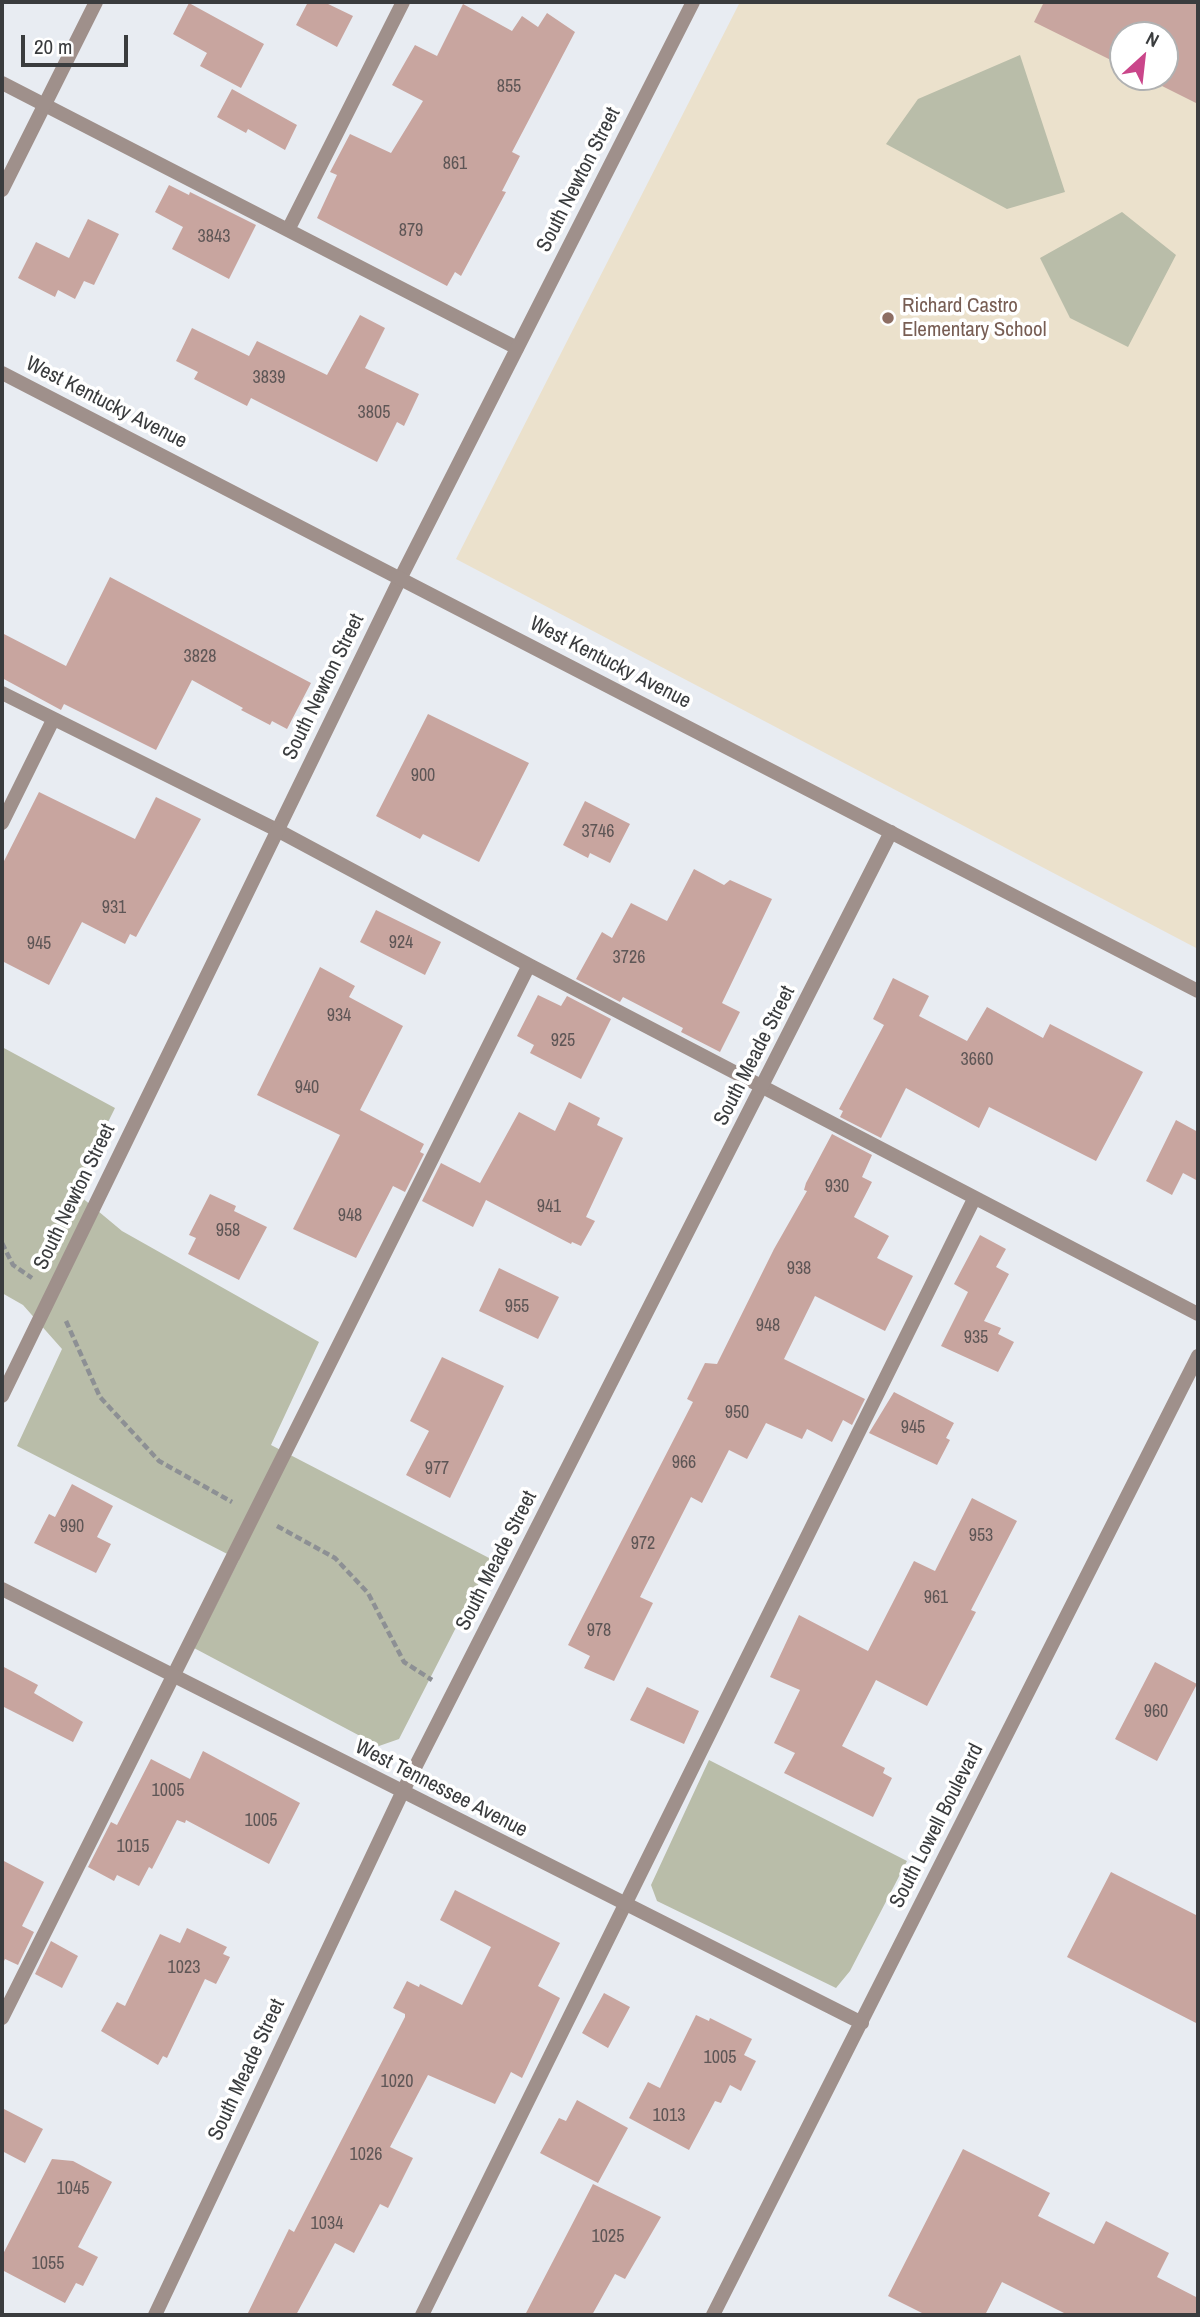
<!DOCTYPE html>
<style>
body{margin:0}
#map{position:relative;width:1200px;height:2317px;overflow:hidden;background:#e8ecf2;font-family:"Archivo Narrow",sans-serif}
canvas{display:block}
.frame{position:absolute;inset:0;border:4px solid #3a3c3e;pointer-events:none}
.north{position:absolute;left:1109px;top:21px;width:70px;height:70px;box-sizing:border-box;background:#fff;border:2px solid #b0b1b2;border-radius:50%;rotate:27deg;font-size:19px;font-weight:700;line-height:28px;text-align:center;color:#3a3c3e}
.north::after{content:'';display:block;margin:auto;width:24px;height:32px;background:#ca468a;clip-path:polygon(50% 0,100% 100%,50% 72%,0 100%)}
.scale{position:absolute;left:21px;top:35px;width:107px;height:32px;box-sizing:border-box;border:4px solid #3a3c3e;border-top:0;padding-left:9px;font-size:21px;line-height:24px;white-space:nowrap;color:#3a3c3e;-webkit-text-stroke:5px #fff;paint-order:stroke}
</style>
<div id="map">
<canvas width="1200" height="2317"></canvas>
<div class="frame"></div>
<div class="north">N</div>
<div class="scale">20 m</div>
</div>
<script>
const context = document.querySelector('canvas').getContext('2d');
context.lineJoin = 'round';
function paint(path, color) { context.fillStyle = color; context.fill(path, 'evenodd'); }
function stroke(path, color, width, dash) { context.strokeStyle = color; context.lineWidth = width; context.lineCap = dash ? 'butt' : 'round'; context.setLineDash(dash || []); context.stroke(path); }
function write(font, color, halo, rows, align = 'center') {
  context.font = font + ' "Archivo Narrow",sans-serif'; context.lineWidth = 7; context.setLineDash([]); context.textBaseline = 'middle'; context.strokeStyle = halo; context.fillStyle = color; for (const [text, x, y, turn = 0] of rows) {
    context.save(); context.translate(x, y); context.rotate((+turn || 0) * Math.PI / 180); context.textAlign = isNaN(turn) ? turn : align; if (halo) context.strokeText(text, 0, 0); context.fillText(text, 0, 0); context.restore();
  }
}
paint(new Path2D(`
 M 740,2 L 1198,2 L 1198,949 L 456,559 ZM 1123,35 L 1165,35 L 1165,77 L 1123,77 Z`), '#ebe1cc');
paint(new Path2D(`
 M 1020,55 L 1065,192 L 1007,209 L 886,144 L 918,99 Z
 M 1122,212 L 1176,255 L 1128,347 L 1070,318 L 1040,258 Z
 M 2,1047 L 115,1108 L 74,1191 L 122,1231 L 319,1342 L 271,1445 L 491,1559 L 399,1739 L 379,1746 L 194,1648 L 239,1560 L 17,1446 L 62,1349 L 23,1305 L 2,1293 Z
 M 709,1760 L 907,1861 L 850,1971 L 836,1988 L 657,1901 L 651,1885 Z`), '#b9bda9');
paint(new Path2D(`
 M 308,2 L 324,2 L 353,16 L 337,47 L 296,25 Z
 M 1044,2 L 1198,2 L 1198,104 L 1144,77 L 1165,77 L 1165,35 L 1123,35 L 1123,66 L 1034,22 Z
 M 189,3 L 264,44 L 241,88 L 200,66 L 207,53 L 173,34 Z
 M 463,4 L 512,31 L 522,16 L 538,27 L 547,13 L 575,32 L 512,152 L 520,156 L 502,191 L 506,192 L 461,276 L 455,272 L 447,286 L 317,218 L 337,175 L 330,172 L 350,134 L 391,153 L 423,101 L 392,85 L 415,45 L 437,56 Z
 M 232,89 L 297,125 L 285,150 L 248,129 L 246,133 L 217,117 Z
 M 169,185 L 189,195 L 190,192 L 256,225 L 229,279 L 172,249 L 183,227 L 155,212 Z
 M 88,219 L 119,234 L 94,285 L 84,281 L 75,299 L 58,290 L 55,297 L 18,278 L 36,242 L 69,258 Z
 M 360,315 L 385,328 L 365,368 L 419,394 L 404,426 L 397,422 L 377,462 L 251,398 L 247,406 L 194,379 L 198,372 L 176,361 L 192,328 L 249,356 L 257,341 L 327,375 Z
 M 110,577 L 311,683 L 287,729 L 272,721 L 270,725 L 241,710 L 243,708 L 192,680 L 156,750 L 64,704 L 61,710 L 2,678 L 2,633 L 66,666 Z
 M 428,714 L 529,763 L 479,862 L 423,834 L 420,839 L 376,816 Z
 M 39,792 L 135,839 L 156,797 L 201,819 L 136,937 L 130,934 L 125,944 L 82,922 L 49,985 L 2,961 L 2,865 Z
 M 585,801 L 630,824 L 610,863 L 590,853 L 588,858 L 563,845 Z
 M 694,869 L 724,885 L 730,880 L 772,899 L 722,1003 L 740,1012 L 720,1052 L 681,1032 L 683,1028 L 623,997 L 620,1002 L 576,979 L 602,932 L 612,938 L 631,903 L 667,921 Z
 M 376,910 L 441,942 L 425,975 L 360,942 Z
 M 320,967 L 355,986 L 349,997 L 403,1026 L 360,1110 L 424,1144 L 420,1152 L 424,1154 L 405,1192 L 393,1186 L 356,1258 L 293,1229 L 340,1135 L 257,1095 Z
 M 893,978 L 929,996 L 919,1016 L 967,1041 L 987,1007 L 1043,1038 L 1050,1024 L 1143,1072 L 1096,1161 L 989,1107 L 979,1128 L 906,1088 L 881,1138 L 840,1117 L 843,1111 L 839,1109 L 884,1025 L 873,1019 Z
 M 538,995 L 561,1006 L 567,996 L 611,1019 L 581,1079 L 530,1053 L 534,1045 L 517,1036 Z
 M 569,1102 L 600,1118 L 597,1125 L 623,1138 L 586,1217 L 595,1221 L 581,1246 L 572,1242 L 571,1244 L 486,1200 L 473,1227 L 422,1201 L 441,1163 L 480,1183 L 519,1112 L 555,1131 Z
 M 1176,1120 L 1198,1132 L 1198,1181 L 1183,1173 L 1172,1195 L 1146,1181 Z
 M 832,1134 L 872,1155 L 862,1177 L 872,1182 L 854,1217 L 889,1236 L 877,1258 L 913,1276 L 885,1331 L 815,1296 L 784,1359 L 865,1399 L 852,1425 L 843,1420 L 832,1442 L 807,1429 L 802,1439 L 766,1423 L 747,1459 L 729,1450 L 702,1503 L 691,1497 L 640,1597 L 653,1603 L 614,1681 L 584,1668 L 590,1656 L 568,1645 L 693,1402 L 687,1399 L 705,1363 L 717,1364 L 774,1249 L 807,1191 L 804,1190 L 806,1183 Z
 M 210,1194 L 236,1206 L 234,1211 L 267,1227 L 239,1280 L 188,1254 L 196,1238 L 189,1235 Z
 M 980,1235 L 1006,1249 L 996,1267 L 1009,1274 L 984,1321 L 1001,1328 L 998,1334 L 1014,1342 L 998,1372 L 941,1346 L 968,1292 L 954,1284 Z
 M 499,1268 L 559,1297 L 538,1339 L 479,1311 Z
 M 442,1357 L 504,1386 L 450,1498 L 406,1475 L 429,1431 L 410,1421 Z
 M 894,1392 L 954,1423 L 946,1438 L 950,1440 L 937,1465 L 869,1433 Z
 M 72,1484 L 113,1506 L 97,1537 L 111,1544 L 96,1573 L 34,1543 L 49,1514 L 55,1517 Z
 M 972,1498 L 1017,1521 L 971,1610 L 976,1612 L 927,1706 L 876,1680 L 842,1746 L 885,1768 L 883,1773 L 892,1778 L 873,1817 L 784,1773 L 795,1753 L 774,1743 L 800,1690 L 770,1677 L 799,1615 L 868,1651 L 914,1561 L 935,1571 Z
 M 1155,1662 L 1197,1684 L 1157,1761 L 1115,1739 Z
 M 2,1666 L 38,1685 L 34,1693 L 83,1722 L 73,1742 L 2,1706 Z
 M 647,1687 L 699,1711 L 684,1744 L 630,1720 Z
 M 203,1751 L 300,1803 L 269,1864 L 186,1820 L 185,1823 L 177,1820 L 152,1869 L 149,1867 L 139,1886 L 117,1875 L 114,1881 L 88,1867 L 111,1822 L 117,1825 L 151,1759 L 190,1779 Z
 M 2,1860 L 44,1882 L 22,1926 L 34,1932 L 18,1965 L 5,1959 L 2,1965 Z
 M 1111,1872 L 1198,1916 L 1198,2024 L 1067,1957 Z
 M 455,1890 L 560,1943 L 538,1986 L 560,1998 L 522,2078 L 511,2072 L 495,2104 L 428,2075 L 390,2147 L 413,2158 L 388,2208 L 380,2204 L 354,2253 L 335,2243 L 296,2315 L 247,2315 L 289,2229 L 294,2232 L 405,2017 L 405,2014 L 393,2008 L 407,1981 L 419,1987 L 420,1984 L 462,2005 L 491,1947 L 440,1920 Z
 M 187,1928 L 227,1947 L 223,1954 L 230,1957 L 216,1984 L 205,1979 L 167,2058 L 163,2056 L 158,2065 L 101,2031 L 117,2002 L 125,2006 L 160,1934 L 180,1943 Z
 M 51,1941 L 78,1956 L 62,1988 L 35,1974 Z
 M 604,1993 L 630,2007 L 608,2048 L 582,2033 Z
 M 696,2015 L 709,2021 L 710,2018 L 752,2039 L 744,2055 L 756,2061 L 741,2091 L 730,2085 L 721,2103 L 715,2101 L 689,2150 L 629,2118 L 648,2082 L 660,2088 Z
 M 577,2100 L 628,2128 L 598,2183 L 540,2153 L 559,2118 L 566,2121 Z
 M 2,2108 L 43,2129 L 25,2163 L 2,2151 Z
 M 963,2149 L 1050,2193 L 1038,2216 L 1094,2244 L 1106,2221 L 1169,2253 L 1157,2277 L 1198,2298 L 1198,2315 L 1068,2315 L 1002,2282 L 985,2315 L 926,2315 L 888,2296 Z
 M 52,2159 L 73,2161 L 112,2182 L 78,2247 L 98,2257 L 83,2286 L 76,2283 L 65,2303 L 2,2270 L 2,2256 Z
 M 593,2184 L 661,2217 L 625,2279 L 615,2274 L 592,2315 L 525,2315 Z`), '#c8a59f');
stroke(new Path2D(`
 M 2,1243 L 13,1265 L 32,1278
 M 66,1321 L 100,1397 L 159,1461 L 232,1502
 M 277,1526 L 335,1558 L 368,1593 L 404,1662 L 432,1680`), '#8d9094', 4.5, [7, 3.5]);
stroke(new Path2D(`
 M 2,83 L 517,348
 M 288,230 L 403,2
 M 2,693 L 277,830 L 529,965
 M 2,823 L 53,720
 M 2,2018 L 529,965 L 1198,1314
 M 422,2315 L 974,1199`), '#9f908b', 14);
stroke(new Path2D(`
 M 2,190 L 96,2
 M 2,1396 L 400,579 L 693,2
 M 2,1589 L 862,2023
 M 155,2315 L 402,1793 L 891,832
 M 713,2315 L 1198,1356`), '#9f908b', 14);
stroke(new Path2D(`
 M 2,373 L 1198,991`), '#9f908b', 14);
for (const [x, y, r, color] of [
 [888,318,7,"#8d6e63"]
]) { const dot = new Path2D(); dot.arc(x, y, r, 0, 2 * Math.PI); context.fillStyle = color; context.fill(dot); stroke(dot, '#fff', 2.5); }
write('18px', '#5e5656', null, [
 ["855",509,87],
 ["861",455,164],
 ["879",411,231],
 ["3843",214,237],
 ["3839",269,378],
 ["3805",374,413],
 ["3828",200,657],
 ["900",423,776],
 ["3746",598,832],
 ["931",114,908],
 ["924",401,943],
 ["945",39,944],
 ["3726",629,958],
 ["934",339,1016],
 ["925",563,1041],
 ["3660",977,1060],
 ["940",307,1088],
 ["930",837,1187],
 ["941",549,1207],
 ["948",350,1216],
 ["958",228,1231],
 ["938",799,1269],
 ["955",517,1307],
 ["948",768,1326],
 ["935",976,1338],
 ["950",737,1413],
 ["945",913,1428],
 ["966",684,1463],
 ["977",437,1469],
 ["990",72,1527],
 ["953",981,1536],
 ["972",643,1544],
 ["961",936,1598],
 ["978",599,1631],
 ["960",1156,1712],
 ["1005",168,1791],
 ["1005",261,1821],
 ["1015",133,1847],
 ["1023",184,1968],
 ["1005",720,2058],
 ["1020",397,2082],
 ["1013",669,2116],
 ["1026",366,2155],
 ["1045",73,2189],
 ["1034",327,2224],
 ["1025",608,2237],
 ["1055",48,2264]
]);
write('21px', '#3a3c3e', '#fff', [
 ["South Newton Street",579,180,-63],
 ["West Kentucky Avenue",106,403,27],
 ["West Kentucky Avenue",610,663,27],
 ["South Newton Street",324,687,-64],
 ["South Meade Street",755,1056,-63],
 ["South Newton Street",75,1197,-64],
 ["South Meade Street",497,1561,-63],
 ["West Tennessee Avenue",441,1789,27],
 ["South Lowell Boulevard",937,1826,-63],
 ["South Meade Street",247,2070,-65]
]);
write('21px', '#785e54', '#fff', [
 ["Richard Castro",902,306],
 ["Elementary School",902,330]
], 'left');
</script>
